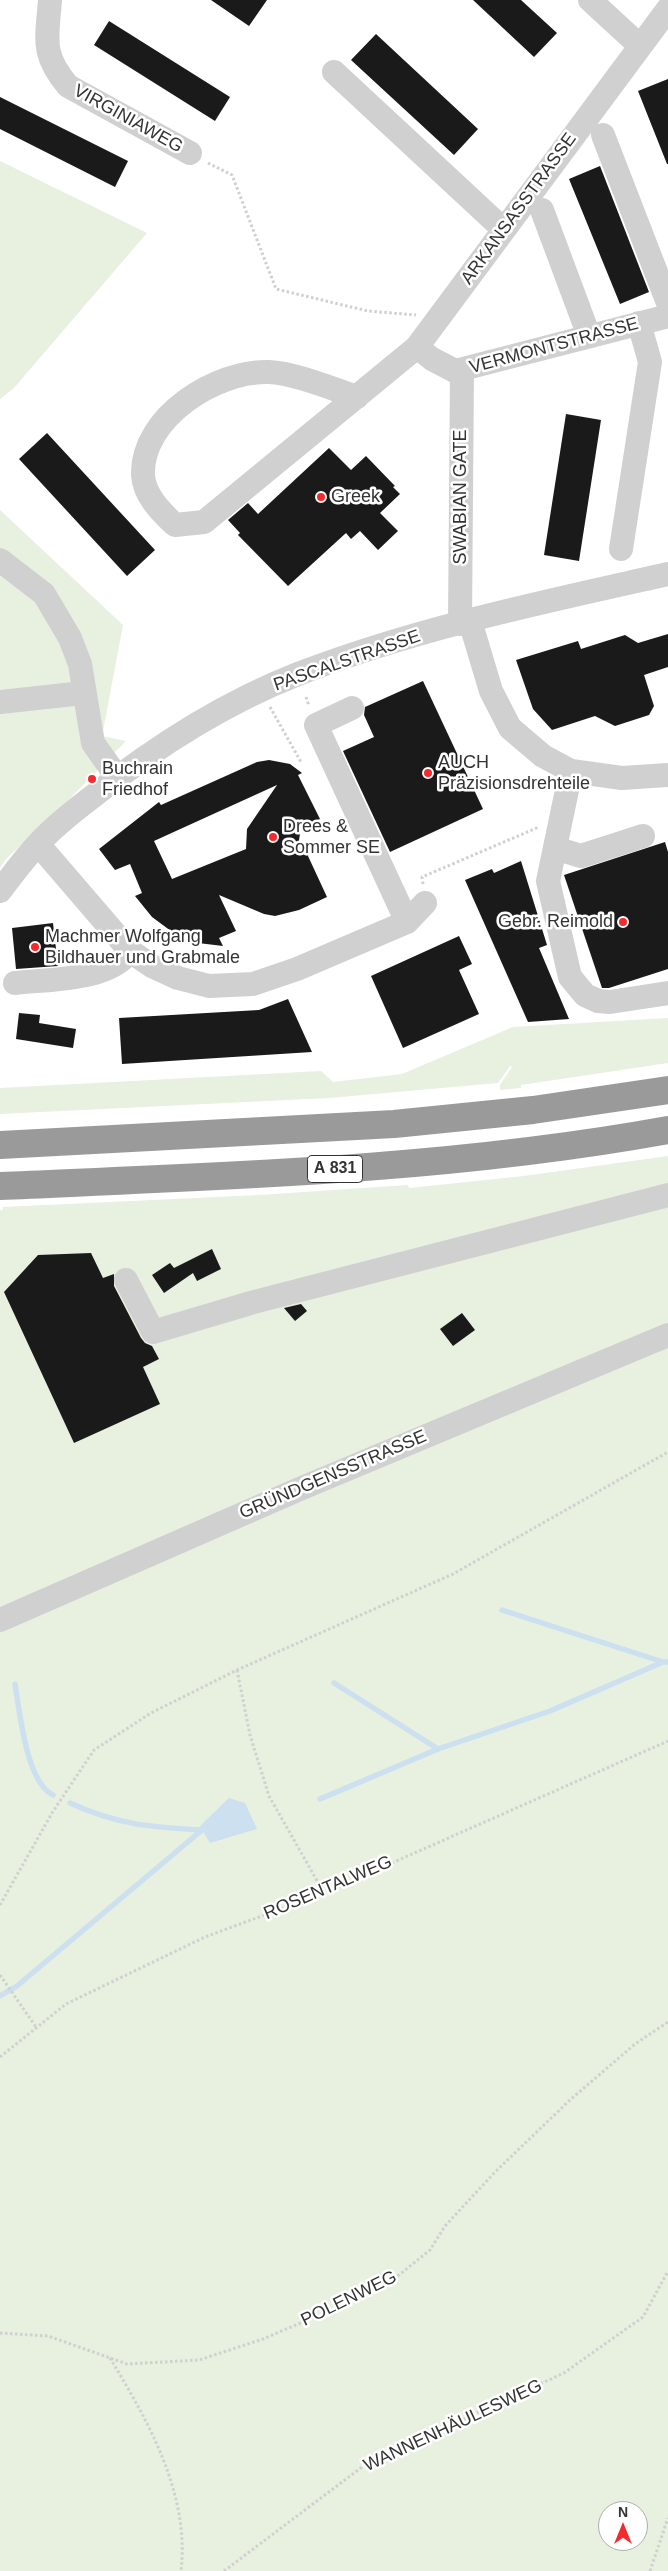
<!DOCTYPE html>
<meta charset="utf-8">
<style>
body{margin:0}
#map{position:relative;width:668px;height:2571px;overflow:hidden;background:#fff;font-family:Arial,sans-serif}
canvas{display:block}
.north{position:absolute;left:598px;top:2501px;width:50px;height:50px;box-sizing:border-box;background:#fff;border:1px solid #adadad;border-radius:50%;rotate:0deg;font-size:14px;font-weight:700;line-height:20px;text-align:center;color:#333}
.north::after{content:'';display:block;margin:auto;width:18px;height:22px;background:#f32b2f;clip-path:polygon(50% 0,100% 100%,50% 72%,0 100%)}
</style>
<div id="map">
<canvas width="668" height="2571"></canvas>
<div class="north">N</div>
</div>
<script>
const context = document.querySelector('canvas').getContext('2d');
context.lineJoin = 'round';
function paint(path, color) { context.fillStyle = color; context.fill(path, 'evenodd'); }
function stroke(path, color, width, dash) { context.strokeStyle = color; context.lineWidth = width; context.lineCap = dash ? 'butt' : 'round'; context.setLineDash(dash || []); context.stroke(path); }
function write(font, color, halo, rows, align = 'center') {
  context.font = font + ' Arial,sans-serif'; context.lineWidth = 5; context.setLineDash([]); context.textBaseline = 'middle'; context.strokeStyle = halo; context.fillStyle = color; for (const [text, x, y, turn = 0] of rows) {
    context.save(); context.translate(x, y); context.rotate((+turn || 0) * Math.PI / 180); context.textAlign = isNaN(turn) ? turn : align; if (halo) context.strokeText(text, 0, 0); context.fillText(text, 0, 0); context.restore();
  }
}
paint(new Path2D(`
 M 0,161 L 147,233 L 13,389 L 0,399 Z
 M 0,510 L 123,625 L 102,736 L 126,741 L 55,814 L 6,859 L 0,868 Z
 M 668,1018 L 668,1063 L 521,1085 L 521,1088 L 500,1090 L 500,1085 L 512,1067 L 510,1066 L 498,1083 L 329,1098 L 0,1114 L 0,1088 L 321,1071 L 333,1082 L 402,1074 L 513,1027 Z
 M 668,1156 L 668,2571 L 0,2571 L 0,1210 L 3,1210 L 3,1207 L 259,1195 L 408,1185 L 409,1188 L 524,1176 ZM 608,2511 L 638,2511 L 638,2541 L 608,2541 Z`), '#e8f0e0');
paint(new Path2D(`
 M 229,1798 L 245,1803 L 257,1829 L 210,1843 L 200,1826 Z`), '#cce0f0');
stroke(new Path2D(`
 M 502,1610 L 663,1662
 M 334,1683 L 438,1749
 M 15,1684 C 20,1713 26,1782 53,1795
 M 320,1799 L 438,1749 L 550,1711 L 663,1662 L 668,1662
 M 70,1803 C 118,1825 150,1827 202,1830
 M 0,1996 L 17,1986 L 202,1830 L 208,1828`), '#cce0f0', 5.5);
paint(new Path2D(`
 M 211,0 L 267,0 L 249,26 Z
 M 473,0 L 521,0 L 557,33 L 534,57 Z
 M 109,21 L 230,97 L 215,121 L 94,45 Z
 M 376,34 L 478,129 L 454,155 L 351,60 Z
 M 668,79 L 668,164 L 667,164 L 638,91 Z
 M 0,97 L 128,161 L 115,187 L 0,129 Z
 M 600,166 L 649,292 L 620,304 L 569,179 Z
 M 566,414 L 601,420 L 579,561 L 544,555 Z
 M 47,433 L 155,550 L 127,576 L 19,459 Z
 M 329,448 L 351,470 L 366,456 L 395,486 L 393,487 L 400,494 L 380,513 L 398,531 L 378,550 L 360,531 L 351,539 L 346,533 L 288,586 L 238,535 L 240,533 L 228,520 L 248,503 L 258,514 Z
 M 668,634 L 668,667 L 644,675 L 654,706 L 649,715 L 615,726 L 595,716 L 552,730 L 533,709 L 516,660 L 578,641 L 581,649 L 625,635 L 638,643 Z
 M 423,681 L 483,809 L 390,852 L 343,751 L 374,737 L 364,715 L 365,707 Z
 M 269,760 L 290,764 L 302,773 L 298,775 L 320,819 L 301,827 L 298,847 L 310,850 L 308,856 L 327,897 L 299,910 L 275,916 L 264,914 L 219,895 L 236,931 L 219,938 L 223,946 L 198,943 L 175,934 L 152,917 L 135,896 L 142,893 L 130,864 L 115,870 L 99,849 L 159,802 L 161,805 L 257,762 ZM 277,785 L 247,829 L 246,849 L 172,879 L 154,841 Z
 M 665,842 L 668,852 L 668,969 L 609,988 L 602,988 L 564,875 Z
 M 521,861 L 547,945 L 539,948 L 569,1019 L 528,1022 L 465,880 L 492,869 L 494,873 Z
 M 53,923 L 58,966 L 16,969 L 12,928 Z
 M 459,936 L 472,964 L 459,970 L 479,1014 L 403,1048 L 371,976 Z
 M 288,999 L 312,1052 L 122,1064 L 119,1018 L 259,1010 Z
 M 19,1013 L 40,1015 L 39,1023 L 76,1029 L 73,1048 L 16,1039 Z
 M 212,1249 L 221,1269 L 197,1281 L 193,1273 L 164,1293 L 152,1275 L 170,1263 L 174,1268 Z
 M 91,1253 L 103,1278 L 114,1274 L 114,1286 L 141,1338 L 145,1343 L 152,1346 L 159,1359 L 143,1367 L 160,1404 L 74,1443 L 4,1292 L 38,1255 Z
 M 301,1304 L 307,1311 L 295,1321 L 284,1308 Z
 M 462,1313 L 475,1330 L 453,1346 L 440,1329 Z`), '#1a1a1a');
stroke(new Path2D(`
 M 208,163 L 232,175 L 276,289 L 368,311 L 416,315
 M 306,697 L 309,706
 M 270,707 L 301,762
 M 423,884 L 422,877 L 539,827
 M 237,1670 L 250,1735 L 269,1796 L 324,1893
 M 0,1905 L 52,1813 L 94,1750 L 151,1713 L 237,1670 L 453,1574 L 668,1452
 M 0,1975 L 36,2027
 M 0,2057 L 66,2004 L 205,1937 L 324,1893 L 668,1741
 M 0,2333 L 48,2336 L 127,2364 L 199,2360 L 263,2339 L 331,2310 L 399,2275 L 430,2250 L 445,2226 L 495,2172 L 570,2100 L 635,2044 L 668,2022
 M 110,2358 C 148,2421 190,2494 181,2571
 M 224,2571 L 366,2464 L 564,2373 L 643,2317 L 668,2271
 M 650,2571 L 668,2518`), '#d0d0d0', 3, [2.5, 2.5]);
stroke(new Path2D(`
 M 50,0 C 47,40 41,54 68,86 L 190,153
 M 590,0 L 640,46
 M 334,72 L 503,229
 M 603,135 L 668,303
 M 542,210 L 589,336
 M 417,347 L 432,359 L 455,371 L 668,316
 M 357,397 C 333,389 294,373 269,372 C 217,370 141,417 143,475 C 144,495 161,512 175,525 L 204,522 L 417,347 L 668,9
 M 621,549 L 650,362 L 639,323
 M 0,560 L 44,594 L 70,638 L 80,664 L 93,743 L 117,777
 M 470,621 L 491,691 L 510,728 L 543,756 L 571,771 L 622,778 L 668,775
 M 460,624 L 462,370
 M 0,702 L 83,693
 M 352,708 L 316,725 L 407,922
 M 571,771 L 548,881 L 570,977 L 585,995 L 598,1001 L 610,1002 L 668,993
 M 38,844 L 130,951 L 152,966 L 178,978 L 209,986 L 253,984 L 297,969 L 407,922 L 425,903
 M 555,848 L 581,856 L 643,836
 M 0,891 C 12,875 24,859 38,844 C 54,826 74,811 92,797 C 154,748 224,703 298,674 C 417,628 544,602 668,574
 M 15,983 C 49,979 109,981 130,951
 M 126,1280 L 153,1332 L 254,1302 L 668,1195
 M 0,1620 L 302,1488 L 668,1335`), '#d0d0d0', 24);
stroke(new Path2D(`
 M 0,1145 L 394,1124 L 533,1110 L 668,1090
 M 0,1186 C 223,1176 448,1170 668,1130`), '#9a9a9a', 28);
for (const [x, y, r, color] of [
 [321,497,5,"#f32b2f"],
 [428,773,5,"#f32b2f"],
 [92,779,5,"#f32b2f"],
 [273,837,5,"#f32b2f"],
 [623,922,5,"#f32b2f"],
 [35,947,5,"#f32b2f"]
]) { const dot = new Path2D(); dot.arc(x, y, r, 0, 2 * Math.PI); context.fillStyle = color; context.fill(dot); stroke(dot, '#fff', 2); }
for (const [x, y, w] of [
 [335,1169,55]
]) { const box = new Path2D(); box.roundRect(x - w / 2, y - 13.5, w, 27, 4); context.fillStyle = '#fff'; context.fill(box); stroke(box, '#333', 1); }
write('bold 16px', '#333', null, [
 ["A 831",335,1169]
]);
write('18px', '#333', '#fff', [
 ["VIRGINIAWEG",128,119,29],
 ["ARKANSASSTRASSE",519,209,-54],
 ["VERMONTSTRASSE",554,346,-15],
 ["SWABIAN GATE",461,497,-90],
 ["PASCALSTRASSE",347,661,-19],
 ["GRÜNDGENSSTRASSE",333,1475,-23],
 ["ROSENTALWEG",328,1888,-23],
 ["POLENWEG",349,2299,-26],
 ["WANNENHÄULESWEG",453,2426,-25]
]);
write('18px', '#333', '#fff', [
 ["Greek",331,497],
 ["AUCH",438,763],
 ["Präzisionsdrehteile",438,784],
 ["Buchrain",102,769],
 ["Friedhof",102,790],
 ["Drees &",283,827],
 ["Sommer SE",283,848],
 ["Gebr. Reimold",613,922,"right"],
 ["Machmer Wolfgang",45,937],
 ["Bildhauer und Grabmale",45,958]
], 'left');
</script>
